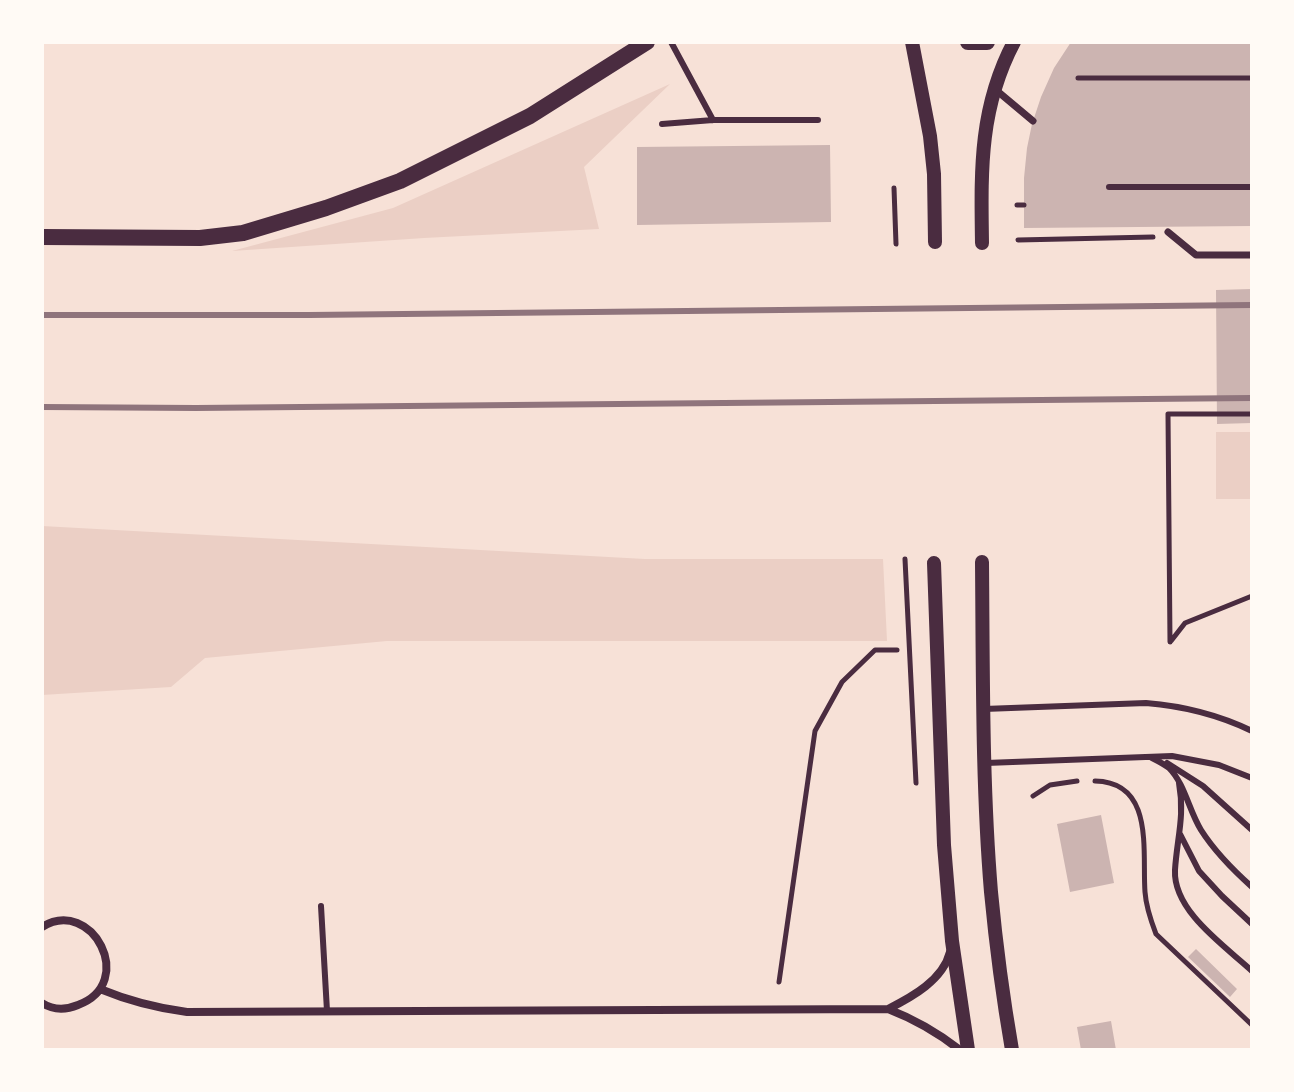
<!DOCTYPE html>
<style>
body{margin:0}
#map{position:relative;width:1294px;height:1092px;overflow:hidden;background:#f7e1d7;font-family:Inter,sans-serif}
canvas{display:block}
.frame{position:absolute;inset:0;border:44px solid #fffaf5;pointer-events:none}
</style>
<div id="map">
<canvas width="1294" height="1092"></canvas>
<div class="frame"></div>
</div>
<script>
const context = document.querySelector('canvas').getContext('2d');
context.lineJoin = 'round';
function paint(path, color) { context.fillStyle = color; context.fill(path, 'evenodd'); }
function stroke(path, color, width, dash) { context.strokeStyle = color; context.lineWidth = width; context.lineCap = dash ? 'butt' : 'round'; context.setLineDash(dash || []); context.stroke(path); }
paint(new Path2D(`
 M 670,84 L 584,167 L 599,229 L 424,238 L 232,251 L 393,208 Z
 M 1216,432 L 1252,432 L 1252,499 L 1216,499 Z
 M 42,526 L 645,559 L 883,559 L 887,641 L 387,641 L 205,658 L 171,687 L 42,695 Z`), '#ebcfc5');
paint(new Path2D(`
 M 1071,42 L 1252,42 L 1252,226 L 1024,228 L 1024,178 L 1027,148 L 1032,124 L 1041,97 L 1054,68 Z
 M 830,145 L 831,222 L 637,225 L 637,147 Z
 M 1252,289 L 1252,423 L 1217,424 L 1216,290 Z
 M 1101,815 L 1114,883 L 1070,892 L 1057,824 Z
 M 1196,949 L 1237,989 L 1230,997 L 1188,957 Z
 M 1111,1021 L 1116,1050 L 1081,1050 L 1077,1027 Z`), '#ccb4b1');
stroke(new Path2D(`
 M 1078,78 L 1252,78
 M 894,188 L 896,244
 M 1017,205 L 1024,205
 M 1018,240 L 1153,237
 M 905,559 L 916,783
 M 1171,641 L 1185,623 L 1252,596
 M 1170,642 L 1168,414 L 1252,414
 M 1095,781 C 1155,782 1142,852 1145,892 C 1146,907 1151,921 1156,934 L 1252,1025
 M 1033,796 L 1050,785 L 1077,781
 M 779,982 L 815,731 L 842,682 L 875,650 L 897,650`), '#4a2c40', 5);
stroke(new Path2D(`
 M 671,42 L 713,120
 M 662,124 L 713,120 L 818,120
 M 1109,187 L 1252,187
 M 984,709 L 1146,703 C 1183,706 1219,715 1252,731
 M 1152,758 C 1158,761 1164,764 1169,768 C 1185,784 1189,811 1201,830 C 1215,852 1233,870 1252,887
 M 986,763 L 1172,756 L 1219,765 L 1252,778
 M 1167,763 L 1203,786 L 1252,830
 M 1179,783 C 1185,816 1177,838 1175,870 C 1173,911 1225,946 1252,971
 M 1180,834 L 1199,871 L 1222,896 L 1252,924
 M 321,906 L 327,1011`), '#4a2c40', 6);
stroke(new Path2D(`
 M 996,90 L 1033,121
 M 1168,232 L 1196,255 L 1252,255`), '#4a2c40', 7);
stroke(new Path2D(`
 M 42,927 C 92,896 138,983 78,1005 C 66,1010 53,1010 42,1003
 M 100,989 C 129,1001 156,1008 187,1012 L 888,1009 C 914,1019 937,1032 960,1050
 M 888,1009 C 912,997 943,980 950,952`), '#4a2c40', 8);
stroke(new Path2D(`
 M 912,42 L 930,136 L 934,174 L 935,242
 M 982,243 C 981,171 979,108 1014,42
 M 982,562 C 983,672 982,783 991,892 C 996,945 1003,998 1012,1050
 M 934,563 L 944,845 L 952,941 L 968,1050`), '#4a2c40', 14);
stroke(new Path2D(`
 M 968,42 L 987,42
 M 42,237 L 200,238 L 243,233 L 326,208 L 400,181 L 530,116 L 647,42`), '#4a2c40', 16);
stroke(new Path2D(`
 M 42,315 L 309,315 L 1252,305
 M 42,407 L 196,408 L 1252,398`), '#8f747c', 6);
</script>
